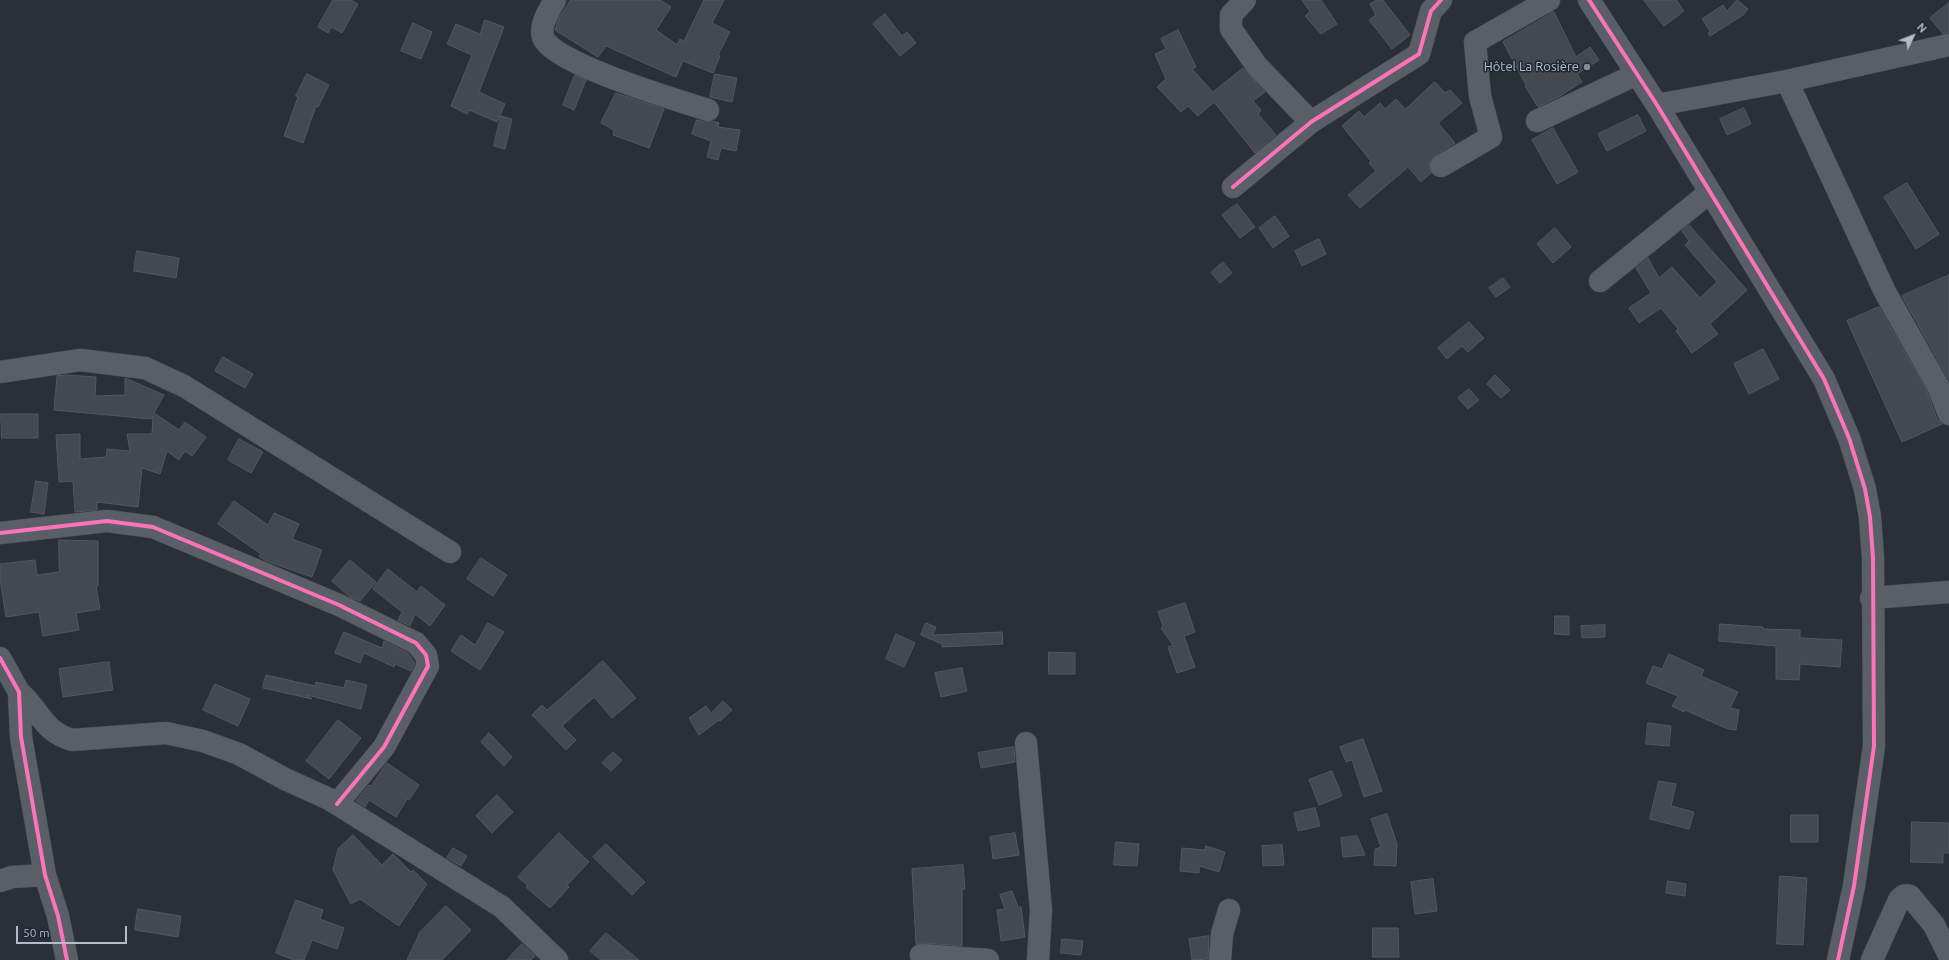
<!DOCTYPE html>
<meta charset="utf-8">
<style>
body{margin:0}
#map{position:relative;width:1949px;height:960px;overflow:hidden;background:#2a3038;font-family:Ubuntu,sans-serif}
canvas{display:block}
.north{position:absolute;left:1893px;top:16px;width:40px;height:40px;-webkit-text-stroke:3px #1d2633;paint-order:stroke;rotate:47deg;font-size:11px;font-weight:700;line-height:16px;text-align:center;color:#b4bcc9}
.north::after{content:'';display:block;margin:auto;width:14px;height:18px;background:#b4bcc9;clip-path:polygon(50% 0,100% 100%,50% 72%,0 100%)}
.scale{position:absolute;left:16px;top:926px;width:111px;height:18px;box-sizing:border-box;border:2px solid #b4bcc9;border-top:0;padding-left:5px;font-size:12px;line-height:14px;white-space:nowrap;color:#b4bcc9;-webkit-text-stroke:3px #1d2633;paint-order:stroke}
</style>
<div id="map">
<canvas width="1949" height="960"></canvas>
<div class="north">N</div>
<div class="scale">50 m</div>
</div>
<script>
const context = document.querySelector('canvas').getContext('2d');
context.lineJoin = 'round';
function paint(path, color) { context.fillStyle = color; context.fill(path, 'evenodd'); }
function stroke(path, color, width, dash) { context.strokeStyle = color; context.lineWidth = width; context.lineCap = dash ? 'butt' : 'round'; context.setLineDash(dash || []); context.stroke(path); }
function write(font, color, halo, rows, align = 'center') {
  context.font = font + ' Ubuntu,sans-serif'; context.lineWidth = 3; context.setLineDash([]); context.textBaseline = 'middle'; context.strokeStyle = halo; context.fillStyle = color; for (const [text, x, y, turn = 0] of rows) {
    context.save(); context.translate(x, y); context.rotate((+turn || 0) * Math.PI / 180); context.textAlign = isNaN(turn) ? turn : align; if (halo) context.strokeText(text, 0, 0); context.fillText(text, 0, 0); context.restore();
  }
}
const building = new Path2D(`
 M 333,0 L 351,0 L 358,4 L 342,33 L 331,27 L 328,33 L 318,27 Z
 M 571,0 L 660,0 L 671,7 L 656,30 L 677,45 L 680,39 L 684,41 L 704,0 L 724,0 L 712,23 L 730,32 L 718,55 L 720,56 L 713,73 L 683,61 L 676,77 L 606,46 L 598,57 L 555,30 L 559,18 Z
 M 1302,0 L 1321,0 L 1337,24 L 1321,34 L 1305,16 L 1310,12 Z
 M 1377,0 L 1383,0 L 1410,35 L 1392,49 L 1369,20 L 1376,15 L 1370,4 Z
 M 1644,0 L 1676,0 L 1684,11 L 1664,26 Z
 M 1737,0 L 1748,9 L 1743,15 L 1710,36 L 1708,33 L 1710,31 L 1702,19 L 1723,5 L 1727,11 Z
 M 1949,3 L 1949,33 L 1943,34 L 1930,18 Z
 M 1554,12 L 1576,57 L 1590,47 L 1599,60 L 1577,74 L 1582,82 L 1560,96 L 1538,107 L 1525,86 L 1526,85 L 1503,42 Z
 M 885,14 L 902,36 L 907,32 L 916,43 L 900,56 L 873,24 Z
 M 485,20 L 504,27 L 479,92 L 505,104 L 497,122 L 469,110 L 467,114 L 451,106 L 472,55 L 447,44 L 456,24 L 480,34 Z
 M 413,23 L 432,32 L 421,59 L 401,51 Z
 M 1178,30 L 1196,67 L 1192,69 L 1213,92 L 1243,68 L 1265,92 L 1253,101 L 1261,110 L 1258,114 L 1276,135 L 1255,153 L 1214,102 L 1198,116 L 1188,106 L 1181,112 L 1157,87 L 1166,79 L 1155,54 L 1166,49 L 1161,39 Z
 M 307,74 L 329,85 L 318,107 L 316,106 L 303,143 L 284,136 L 298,97 L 296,96 Z
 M 715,74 L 737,78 L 732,102 L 710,97 Z
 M 575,75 L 586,80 L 574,110 L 563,105 Z
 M 1435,82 L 1445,93 L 1450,90 L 1462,103 L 1438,123 L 1455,143 L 1430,159 L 1429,166 L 1431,173 L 1421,182 L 1408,167 L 1360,208 L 1348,195 L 1376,171 L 1369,163 L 1371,161 L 1342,126 L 1359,111 L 1364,117 L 1380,103 L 1385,109 L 1396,99 L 1405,109 Z
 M 616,93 L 664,109 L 649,148 L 613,135 L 614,130 L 601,123 Z
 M 1744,108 L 1751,124 L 1727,135 L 1720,119 Z
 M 1638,115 L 1646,131 L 1607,151 L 1598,134 Z
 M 501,116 L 512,119 L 505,149 L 494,146 Z
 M 697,120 L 705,122 L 713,121 L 719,123 L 718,127 L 740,130 L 736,151 L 721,148 L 718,160 L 707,157 L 711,141 L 692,134 Z
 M 1553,128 L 1578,172 L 1557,184 L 1532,140 Z
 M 1907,183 L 1939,234 L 1916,249 L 1884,197 Z
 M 1237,204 L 1255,227 L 1240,238 L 1222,215 Z
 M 1275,216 L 1289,236 L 1273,248 L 1259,228 Z
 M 1689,225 L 1747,290 L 1710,324 L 1718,334 L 1692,353 L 1676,331 L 1678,329 L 1661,308 L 1639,323 L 1629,308 L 1651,293 L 1636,268 L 1648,258 L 1659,278 L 1672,267 L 1700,298 L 1717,282 L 1685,245 L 1689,241 L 1682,231 Z
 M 1555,228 L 1571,247 L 1553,263 L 1537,244 Z
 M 1319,239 L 1326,254 L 1302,266 L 1295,251 Z
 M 137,251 L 179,258 L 176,278 L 134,271 Z
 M 1223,262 L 1232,273 L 1220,283 L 1211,273 Z
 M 1949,275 L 1949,380 L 1902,296 Z
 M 1503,278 L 1510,287 L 1496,297 L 1489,288 Z
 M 1879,307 L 1927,391 L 1937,419 L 1942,424 L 1902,442 L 1847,321 Z
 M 1469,322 L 1484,338 L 1468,352 L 1462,346 L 1447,359 L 1438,348 Z
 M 1763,349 L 1779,379 L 1749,394 L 1734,364 Z
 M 223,357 L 253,374 L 245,388 L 215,371 Z
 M 67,375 L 96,377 L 95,396 L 125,395 L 125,378 L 164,395 L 154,413 L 179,430 L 185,422 L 206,437 L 192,456 L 185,451 L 179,460 L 167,451 L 160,474 L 142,468 L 138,507 L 97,502 L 97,510 L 75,512 L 73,481 L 59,482 L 56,435 L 80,434 L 80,459 L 106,457 L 107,449 L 130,451 L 127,434 L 152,434 L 153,416 L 151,419 L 54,410 L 57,376 Z
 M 1495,375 L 1510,390 L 1501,398 L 1487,384 Z
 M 1469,389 L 1479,400 L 1468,409 L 1458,398 Z
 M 1,414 L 38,414 L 38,438 L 2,438 Z
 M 239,439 L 263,452 L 251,473 L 228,460 Z
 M 36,481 L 48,483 L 44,514 L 31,512 Z
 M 234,501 L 268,525 L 274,513 L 299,524 L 292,539 L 322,550 L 312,577 L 266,561 L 259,556 L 261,554 L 218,524 Z
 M 59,540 L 98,541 L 98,586 L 96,586 L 100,609 L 76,613 L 79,630 L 43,636 L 39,612 L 6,617 L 0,579 L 0,564 L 35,560 L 37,575 L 59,572 Z
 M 481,558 L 507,575 L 493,596 L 467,579 Z
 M 350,560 L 376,582 L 360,601 L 350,597 L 332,581 Z
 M 388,569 L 417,592 L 421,586 L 445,605 L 430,626 L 415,614 L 410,626 L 398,620 L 402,612 L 373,589 Z
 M 1185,603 L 1195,632 L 1184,636 L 1195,667 L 1177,673 L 1168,647 L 1173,645 L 1161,628 L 1163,626 L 1158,612 Z
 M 1555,616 L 1569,616 L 1569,635 L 1555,634 Z
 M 488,623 L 504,632 L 480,670 L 451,651 L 461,635 L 475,645 Z
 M 926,623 L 936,627 L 933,635 L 1002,632 L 1003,644 L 942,647 L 942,644 L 921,635 Z
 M 1720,624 L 1763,627 L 1763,629 L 1800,630 L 1800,638 L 1842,640 L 1840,667 L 1800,664 L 1799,680 L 1776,679 L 1776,646 L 1719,641 Z
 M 1605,625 L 1605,637 L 1582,638 L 1581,626 Z
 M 344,632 L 382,648 L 384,641 L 408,653 L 415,664 L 411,671 L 395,664 L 394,667 L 364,653 L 360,663 L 335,653 Z
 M 896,634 L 915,643 L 904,667 L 886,659 Z
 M 1049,652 L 1075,653 L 1075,674 L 1049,674 Z
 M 1669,654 L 1704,670 L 1701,676 L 1738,692 L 1730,708 L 1739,710 L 1736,730 L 1728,729 L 1685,710 L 1684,712 L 1672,706 L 1678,696 L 1646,683 L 1653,666 L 1662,669 Z
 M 603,661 L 636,698 L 612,718 L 594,697 L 562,726 L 576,740 L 566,750 L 532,715 L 542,705 L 547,710 Z
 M 109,662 L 113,690 L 63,697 L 59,669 Z
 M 962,668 L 967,691 L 941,697 L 935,673 Z
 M 266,675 L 315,686 L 316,682 L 344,688 L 346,680 L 367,685 L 361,709 L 307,695 L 312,699 L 263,688 Z
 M 215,684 L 250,699 L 238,726 L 203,710 Z
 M 723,701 L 732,710 L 720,721 L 719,720 L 699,735 L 689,718 L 706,706 L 711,713 Z
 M 338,720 L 361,738 L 329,779 L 306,761 Z
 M 1648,723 L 1671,726 L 1669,746 L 1646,744 Z
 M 489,733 L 512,757 L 504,766 L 481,742 Z
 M 1363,739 L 1382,791 L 1364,797 L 1352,760 L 1346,762 L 1340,747 Z
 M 1014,747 L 1015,762 L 981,768 L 978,753 Z
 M 613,752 L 622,760 L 611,771 L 602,763 Z
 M 387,763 L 419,785 L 409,800 L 407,799 L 396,817 L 369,800 L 365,807 L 356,801 L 369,785 L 371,786 Z
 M 1332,771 L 1342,796 L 1319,805 L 1309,780 Z
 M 1659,781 L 1676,784 L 1671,806 L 1694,812 L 1689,829 L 1650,819 Z
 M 497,795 L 513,812 L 492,833 L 476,816 Z
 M 1315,808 L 1320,826 L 1298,831 L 1294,813 Z
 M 1387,814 L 1397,844 L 1396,866 L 1374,865 L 1375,849 L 1381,847 L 1371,819 Z
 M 1791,815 L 1818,815 L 1818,842 L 1791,842 Z
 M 1912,822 L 1949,823 L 1949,853 L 1943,853 L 1943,863 L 1911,862 Z
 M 559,833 L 589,862 L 567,885 L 569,887 L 550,908 L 526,887 L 528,886 L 518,877 Z
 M 1015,833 L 1019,855 L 993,859 L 990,837 Z
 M 353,835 L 382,865 L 393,854 L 411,872 L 413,870 L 427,884 L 399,926 L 360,899 L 351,904 L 333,870 L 338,849 Z
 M 1357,836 L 1365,855 L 1343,857 L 1341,838 Z
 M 1116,842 L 1139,844 L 1137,866 L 1114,865 Z
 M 606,844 L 645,882 L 632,895 L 593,857 Z
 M 1282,845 L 1284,865 L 1263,866 L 1262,846 Z
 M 1206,846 L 1225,852 L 1219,872 L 1199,866 L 1199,873 L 1180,871 L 1182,848 L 1205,850 Z
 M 453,848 L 467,856 L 461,866 L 447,858 Z
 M 963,865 L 965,889 L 962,889 L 962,946 L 922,943 L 916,944 L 912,869 Z
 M 1780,876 L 1807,878 L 1803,945 L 1777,944 Z
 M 1433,879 L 1437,911 L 1415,914 L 1411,882 Z
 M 1668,881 L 1686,884 L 1685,896 L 1666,893 Z
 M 1012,891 L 1018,907 L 1021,907 L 1025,937 L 1001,941 L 997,910 L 1005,909 L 1000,895 Z
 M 296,900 L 323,910 L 320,919 L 344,928 L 337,949 L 312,940 L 304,960 L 294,960 L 276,953 Z
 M 446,906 L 471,930 L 442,960 L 407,960 L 420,932 Z
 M 138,909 L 181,916 L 178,937 L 135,930 Z
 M 1373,928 L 1398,928 L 1399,957 L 1373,957 Z
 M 606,933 L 639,960 L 601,960 L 590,951 Z
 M 1209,936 L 1208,959 L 1192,960 L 1189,939 Z
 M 1062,939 L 1083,941 L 1081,955 L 1061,953 Z
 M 522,944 L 535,956 L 531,960 L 507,960 Z`);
paint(building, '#444950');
stroke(building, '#52575f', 1);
const minor = new Path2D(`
 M 555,0 C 550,10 539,24 543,37 C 551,63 679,101 708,110
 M 1245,0 L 1231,15 L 1231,29 L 1257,66 L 1311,122
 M 1589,0 L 1657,105 L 1824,379 L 1849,438 L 1865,489 L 1870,517 L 1873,558 L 1874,746 L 1854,886 L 1838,960
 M 1787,81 L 1885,292 L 1938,386 L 1949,414
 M 1657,105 L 1787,81 L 1949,45
 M 1537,121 L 1637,74
 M 1441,166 L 1491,137 L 1480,96 L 1475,42 L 1549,0
 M 1233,187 L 1311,122 L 1419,54 L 1431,11 L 1441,0
 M 1600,281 L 1710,192
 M 0,372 L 80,360 L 145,368 L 184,386 L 450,552
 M 0,533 L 107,521 L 153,527 L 339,605 L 416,643 L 426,655 L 428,666 L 384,747 L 337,804
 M 1871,598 L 1949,592
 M 0,658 L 19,692 L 21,737 L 45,875 L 58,916 L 67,960
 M 19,692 C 41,711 42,731 72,740 L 166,733 L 203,741 L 239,754 L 285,779 L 329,799 L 502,907 L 557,960
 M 1026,743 L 1041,910 L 1038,960
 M 0,881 L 12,877 L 45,875
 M 921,955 L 988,960
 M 1220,960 L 1222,934 L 1229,910
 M 1872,960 L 1899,900 C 1902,896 1904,894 1910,896 L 1934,925 L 1949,955`);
stroke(minor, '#484c53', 23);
stroke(minor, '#5a5e66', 22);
stroke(new Path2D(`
 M 1589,0 L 1657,105 L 1824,379 L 1849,438 L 1865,489 L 1870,517 L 1873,558 L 1874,746 L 1854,886 L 1838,960
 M 1233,187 L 1311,122 L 1419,54 L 1431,11 L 1441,0
 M 0,533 L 107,521 L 153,527 L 339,605 L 416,643 L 426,655 L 428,666 L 384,747 L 337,804
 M 0,658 L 19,692 L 21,737 L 45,875 L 58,916 L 67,960`), '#fb73b8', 4);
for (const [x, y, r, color] of [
 [1587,67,4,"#848b96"]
]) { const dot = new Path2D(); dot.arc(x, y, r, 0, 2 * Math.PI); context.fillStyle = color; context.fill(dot); stroke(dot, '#1d2633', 1.5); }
write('13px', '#b4bcc9', '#1d2633', [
 ["Hôtel La Rosière",1579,67]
], 'right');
</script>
